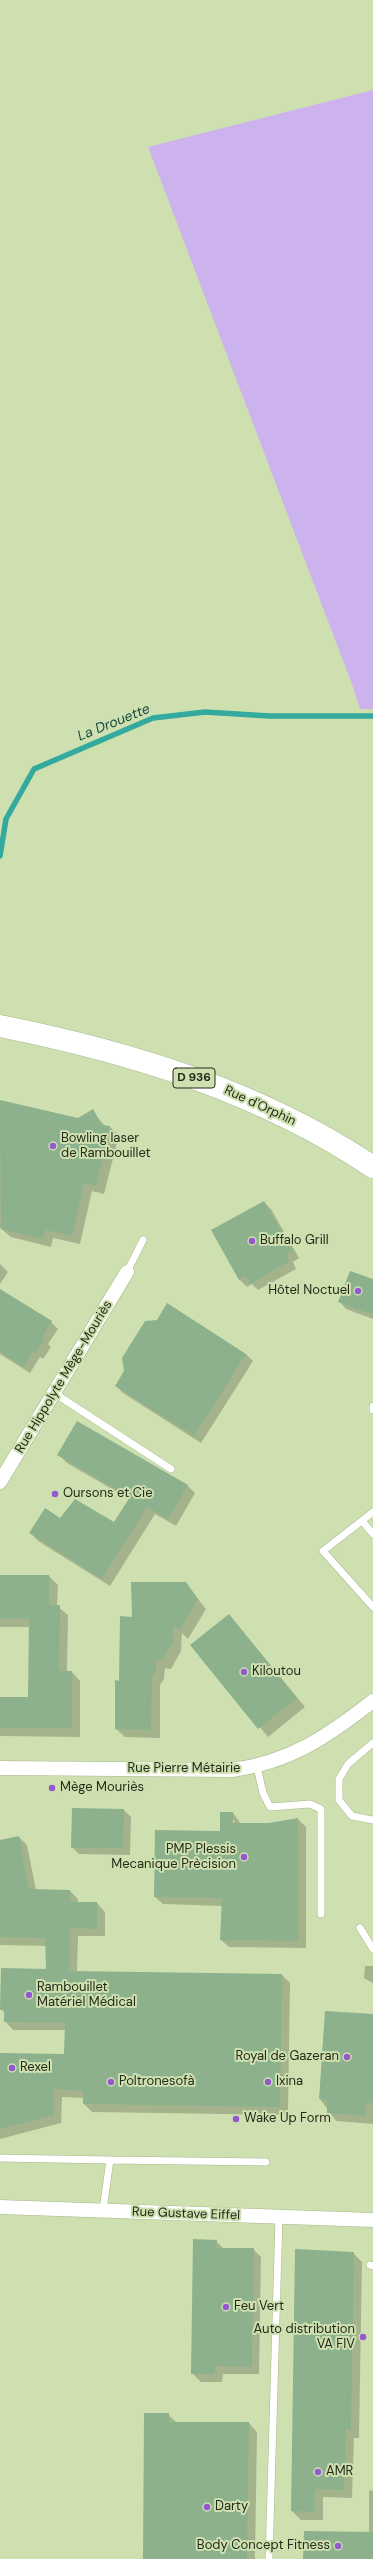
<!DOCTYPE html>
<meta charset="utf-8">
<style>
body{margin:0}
canvas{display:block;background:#cee0b0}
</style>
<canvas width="373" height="2559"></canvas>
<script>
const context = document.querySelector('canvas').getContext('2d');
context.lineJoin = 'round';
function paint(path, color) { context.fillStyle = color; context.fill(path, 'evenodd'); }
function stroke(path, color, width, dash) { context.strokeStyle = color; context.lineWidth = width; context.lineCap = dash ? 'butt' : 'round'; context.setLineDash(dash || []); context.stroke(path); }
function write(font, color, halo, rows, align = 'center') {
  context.font = font + ' "DM Sans",sans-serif'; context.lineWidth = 4; context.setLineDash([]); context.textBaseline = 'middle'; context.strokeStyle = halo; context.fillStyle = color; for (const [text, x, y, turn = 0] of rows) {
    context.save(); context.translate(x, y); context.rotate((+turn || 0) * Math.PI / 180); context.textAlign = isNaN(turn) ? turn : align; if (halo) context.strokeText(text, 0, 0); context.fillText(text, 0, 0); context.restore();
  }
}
paint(new Path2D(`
 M 373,90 L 373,709 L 360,709 L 353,687 L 148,147 Z`), '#cdb3ee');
paint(new Path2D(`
 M 0,1101 L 78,1120 L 92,1111 L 105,1126 L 110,1127 L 119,1135 L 104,1194 L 92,1191 L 80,1244 L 53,1238 L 51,1247 L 11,1237 L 0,1228 Z
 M 264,1202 L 271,1209 L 299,1258 L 293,1262 L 296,1269 L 258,1290 L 252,1284 L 247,1287 L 240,1280 L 212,1231 Z
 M 0,1264 L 8,1272 L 0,1284 Z
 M 373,1280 L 373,1319 L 346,1309 L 340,1302 Z
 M 0,1298 L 51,1322 L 58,1329 L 48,1344 L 51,1347 L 43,1359 L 40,1357 L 30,1373 L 0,1354 Z
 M 246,1354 L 253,1361 L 201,1443 L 123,1393 L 116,1386 Z
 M 59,1455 L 187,1485 L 195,1493 L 176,1526 L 155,1514 L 110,1586 L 38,1541 L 31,1533 L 60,1520 L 114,1524 L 129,1499 L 67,1463 Z
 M 0,1576 L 49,1576 L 58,1585 L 57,1606 L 68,1615 L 67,1672 L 72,1672 L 80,1681 L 80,1737 L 0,1736 L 0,1698 L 29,1698 L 30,1627 L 0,1627 Z
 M 185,1583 L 206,1609 L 188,1639 L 182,1633 L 181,1651 L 171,1669 L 165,1668 L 164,1679 L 160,1685 L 160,1738 L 125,1737 L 116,1729 L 120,1682 L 133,1618 Z
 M 229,1615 L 305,1707 L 268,1737 L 192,1645 Z
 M 124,1810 L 131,1817 L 130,1855 L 79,1854 L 72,1847 Z
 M 233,1813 L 241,1824 L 269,1824 L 298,1819 L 306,1827 L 306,1948 L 229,1947 L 221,1940 L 222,1906 L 163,1904 L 155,1897 L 221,1832 ZM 232,1820 L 234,1820 L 234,1828 Z
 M 19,1837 L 27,1845 L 36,1890 L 70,1891 L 78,1899 L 78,1903 L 97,1903 L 105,1912 L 105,1936 L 78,1936 L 77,1972 L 282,1975 L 290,1983 L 288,2115 L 92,2112 L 84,2104 L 84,2098 L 62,2097 L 61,2123 L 0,2139 L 0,2054 L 65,2055 L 66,2030 L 13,2030 L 5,2021 L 5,2013 L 1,2009 L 47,1970 L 47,1946 L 0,1945 L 0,1841 Z
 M 365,1966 L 373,1966 L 373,1983 L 364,1978 Z
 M 373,2015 L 373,2124 L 336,2121 L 320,2099 Z
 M 216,2241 L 224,2249 L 253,2249 L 261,2257 L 259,2374 L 223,2374 L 222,2382 L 201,2382 L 192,2373 Z
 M 353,2253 L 362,2262 L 359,2438 L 354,2438 L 352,2498 L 323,2497 L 323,2520 L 301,2520 L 292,2511 Z
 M 168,2414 L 177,2423 L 249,2423 L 257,2432 L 255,2559 L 144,2559 Z
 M 369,2490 L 373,2491 L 373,2559 L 304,2559 L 369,2533 Z`), '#0003');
stroke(new Path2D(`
 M 0,856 L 6,819 L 34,769 L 153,718 L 205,712 L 269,716 L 373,716`), '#34a99d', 5.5);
paint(new Path2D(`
 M 0,1100 L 78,1118 L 93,1109 L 102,1125 L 110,1126 L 96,1186 L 84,1183 L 72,1236 L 45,1230 L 43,1239 L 1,1229 Z
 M 264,1201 L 292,1251 L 286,1254 L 290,1261 L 250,1284 L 246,1276 L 239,1280 L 211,1230 Z
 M 350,1271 L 373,1279 L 373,1315 L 338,1302 Z
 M 0,1289 L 52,1321 L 42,1337 L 45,1339 L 36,1353 L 33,1351 L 23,1367 L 0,1352 Z
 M 167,1303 L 246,1354 L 194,1436 L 115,1386 L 124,1371 L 122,1358 L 145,1321 L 157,1320 Z
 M 77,1421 L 188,1485 L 168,1519 L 147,1507 L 102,1579 L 29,1533 L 45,1508 L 60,1518 L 75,1499 L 114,1522 L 130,1497 L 57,1455 Z
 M 0,1575 L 49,1575 L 49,1605 L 60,1605 L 59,1671 L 72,1671 L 72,1728 L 0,1728 L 0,1697 L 28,1697 L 29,1619 L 0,1619 Z
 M 131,1582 L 186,1582 L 198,1599 L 179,1631 L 173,1624 L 173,1642 L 162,1660 L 156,1660 L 156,1670 L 152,1676 L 151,1730 L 115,1729 L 115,1680 L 119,1681 L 120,1616 L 132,1617 Z
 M 229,1614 L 297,1698 L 258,1729 L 190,1645 Z
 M 72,1808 L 124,1809 L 123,1848 L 71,1848 Z
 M 220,1812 L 233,1812 L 233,1823 L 269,1823 L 298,1818 L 298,1941 L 220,1940 L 222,1898 L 154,1897 L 155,1830 L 220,1831 Z
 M 19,1836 L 29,1889 L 70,1890 L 70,1902 L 97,1902 L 97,1929 L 70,1928 L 69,1971 L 282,1974 L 280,2107 L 83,2104 L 83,2091 L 54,2089 L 54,2115 L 0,2129 L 0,2053 L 64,2054 L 65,2023 L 4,2022 L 4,2010 L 0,2010 L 1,1968 L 46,1969 L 45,1938 L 0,1937 L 0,1840 Z
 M 325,2011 L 373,2014 L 373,2103 L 366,2103 L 365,2116 L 327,2113 L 327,2100 L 319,2099 Z
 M 193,2239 L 217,2240 L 216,2248 L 254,2248 L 252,2367 L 215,2366 L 215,2374 L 191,2374 Z
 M 295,2249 L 354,2252 L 351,2430 L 346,2430 L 344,2490 L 315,2489 L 315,2512 L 291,2511 Z
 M 144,2413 L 169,2413 L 169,2422 L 249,2422 L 247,2559 L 143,2559 Z
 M 304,2531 L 373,2532 L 373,2559 L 303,2559 Z`), '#8cb18c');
const lane = new Path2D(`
 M 127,1272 L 143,1240
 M 54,1393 L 171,1469
 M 373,1406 L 373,1410
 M 373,1512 L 323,1551 L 373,1607
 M 362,1521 L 373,1534
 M 373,1743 L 348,1764 L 339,1779 L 339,1800 L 352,1816 L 373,1820
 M 257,1767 L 263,1793 L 270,1807 L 310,1804 L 321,1809 L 321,1914
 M 360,1928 L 373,1949
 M 0,2158 L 110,2160
 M 103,2210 L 110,2160 L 266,2162
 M 370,2265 L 373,2266
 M 269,2559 L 279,2217`);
const street = new Path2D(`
 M 0,1482 L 127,1272
 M 0,1768 L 232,1770 C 291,1762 328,1736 373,1701
 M 0,2207 L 373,2220`);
const primary = new Path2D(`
 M 0,1026 C 131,1052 261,1092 373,1167`);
stroke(lane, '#a6b789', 8);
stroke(street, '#a6b789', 15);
stroke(primary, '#a6b789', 23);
stroke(lane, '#fff', 7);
stroke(street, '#fff', 14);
stroke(primary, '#fff', 22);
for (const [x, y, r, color] of [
 [53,1146,4,"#9458cf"],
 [252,1241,4,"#9458cf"],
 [358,1291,4,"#9458cf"],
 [55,1494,4,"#9458cf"],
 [244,1672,4,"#9458cf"],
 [52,1788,4,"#9458cf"],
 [244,1857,4,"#9458cf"],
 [29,1995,4,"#9458cf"],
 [347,2057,4,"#9458cf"],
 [12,2068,4,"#9458cf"],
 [111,2082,4,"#9458cf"],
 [268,2082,4,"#9458cf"],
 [236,2119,4,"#9458cf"],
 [226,2307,4,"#9458cf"],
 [363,2337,4,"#9458cf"],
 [318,2472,4,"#9458cf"],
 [207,2507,4,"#9458cf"],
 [338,2546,4,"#9458cf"]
]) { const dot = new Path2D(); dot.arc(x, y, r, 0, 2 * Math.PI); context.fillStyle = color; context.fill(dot); stroke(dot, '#cee0b0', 1.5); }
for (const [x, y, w] of [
 [194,1078,42]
]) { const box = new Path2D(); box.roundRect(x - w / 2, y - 10, w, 20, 3); context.fillStyle = '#cee0b0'; context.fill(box); stroke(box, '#252b19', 1); }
write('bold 12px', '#252b19', null, [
 ["D 936",194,1078]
]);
write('13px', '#252b19', '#cee0b0', [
 ["Rue d'Orphin",260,1106,25],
 ["Rue Hippolyte Mège-Mouriès",64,1377,-59],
 ["Rue Pierre Métairie",184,1769],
 ["Rue Gustave Eiffel",186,2214,2]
]);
write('13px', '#252b19', '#cee0b0', [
 ["Bowling laser",61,1139],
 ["de Rambouillet",61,1154],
 ["Buffalo Grill",260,1241],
 ["Hôtel Noctuel",350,1291,"right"],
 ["Oursons et Cie",63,1494],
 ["Kiloutou",252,1672],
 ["Mège Mouriès",60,1788],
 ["PMP Plessis",236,1850,"right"],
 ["Mecanique Prècision",236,1865,"right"],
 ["Rambouillet",37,1988],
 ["Matériel Médical",37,2003],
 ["Royal de Gazeran",339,2057,"right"],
 ["Rexel",20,2068],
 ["Poltronesofà",119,2082],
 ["Ixina",276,2082],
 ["Wake Up Form",244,2119],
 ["Feu Vert",234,2307],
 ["Auto distribution",355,2330,"right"],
 ["VA FIV",355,2345,"right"],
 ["AMR",326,2472],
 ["Darty",215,2507],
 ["Body Concept Fitness",330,2546,"right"]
], 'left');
write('italic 14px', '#164842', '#cee0b0', [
 ["La Drouette",114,723,-22]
]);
</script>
